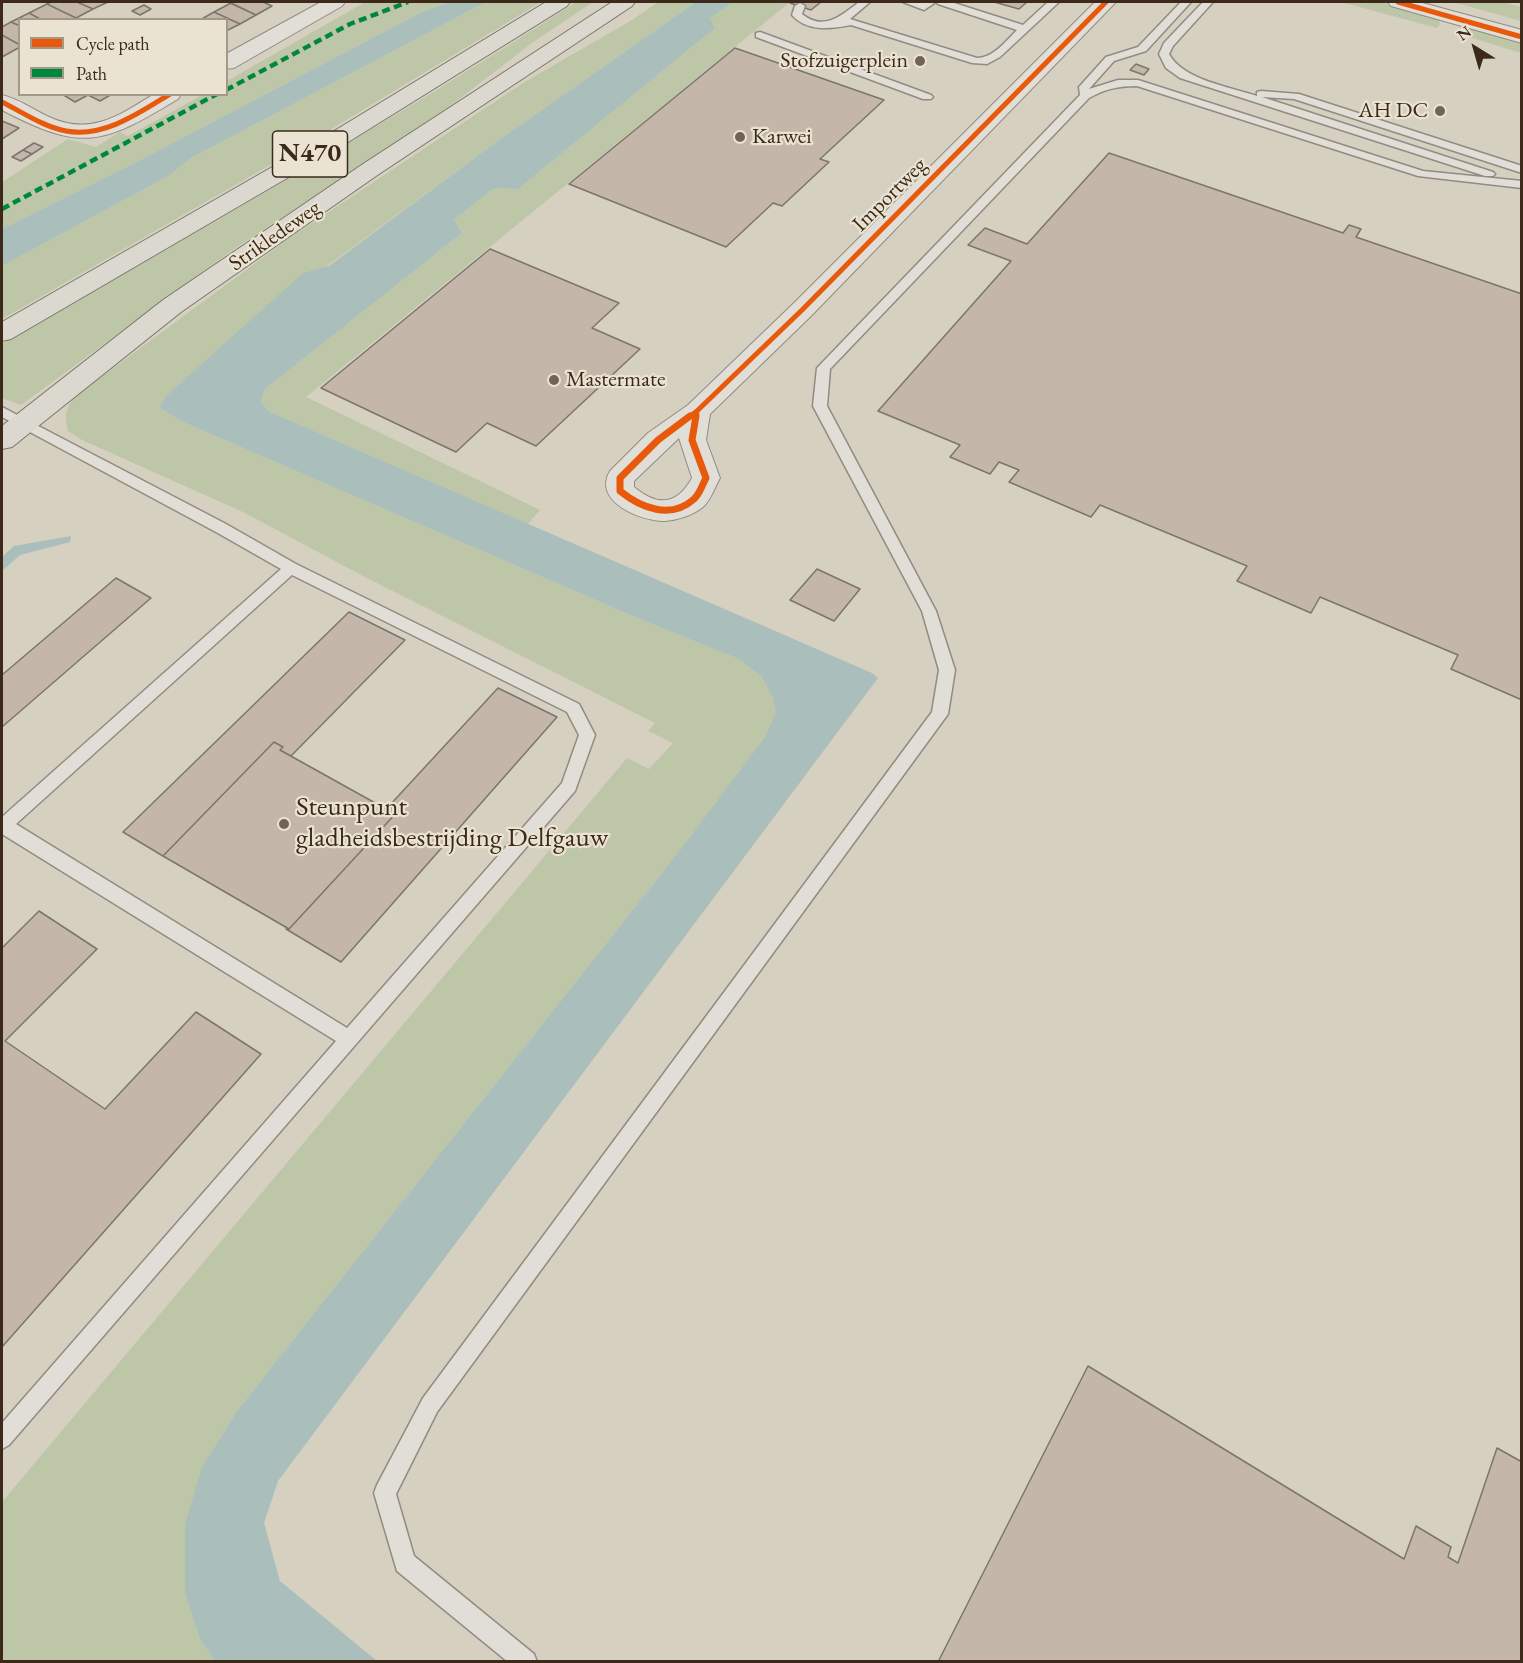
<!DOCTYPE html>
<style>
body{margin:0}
#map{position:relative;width:1523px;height:1663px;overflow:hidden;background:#d6d0c1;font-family:"EB Garamond",serif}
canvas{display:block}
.frame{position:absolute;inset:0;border:3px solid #3c2919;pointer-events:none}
.legend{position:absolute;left:18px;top:18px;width:210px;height:78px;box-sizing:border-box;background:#eae3d2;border:2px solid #a49988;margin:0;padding:8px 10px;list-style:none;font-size:18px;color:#3c2919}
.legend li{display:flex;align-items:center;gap:12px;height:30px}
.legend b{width:30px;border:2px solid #a49988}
.north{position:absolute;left:1445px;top:18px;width:60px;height:60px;-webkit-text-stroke:4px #eae3d2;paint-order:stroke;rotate:323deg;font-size:16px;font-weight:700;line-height:24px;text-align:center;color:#3c2919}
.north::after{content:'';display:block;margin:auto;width:21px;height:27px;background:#3c2919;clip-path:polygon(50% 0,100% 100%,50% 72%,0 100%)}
</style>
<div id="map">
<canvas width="1523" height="1663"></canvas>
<div class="frame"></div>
<ul class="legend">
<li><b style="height:8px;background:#e8590c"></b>Cycle path</li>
<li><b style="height:8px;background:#00873e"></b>Path</li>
</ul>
<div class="north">N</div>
</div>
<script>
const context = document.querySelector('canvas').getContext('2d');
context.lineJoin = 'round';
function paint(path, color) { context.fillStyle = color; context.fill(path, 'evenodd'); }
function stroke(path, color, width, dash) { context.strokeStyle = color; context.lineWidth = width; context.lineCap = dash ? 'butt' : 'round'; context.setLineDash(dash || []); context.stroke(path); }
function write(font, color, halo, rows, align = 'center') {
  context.font = font + ' "EB Garamond",serif'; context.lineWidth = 4.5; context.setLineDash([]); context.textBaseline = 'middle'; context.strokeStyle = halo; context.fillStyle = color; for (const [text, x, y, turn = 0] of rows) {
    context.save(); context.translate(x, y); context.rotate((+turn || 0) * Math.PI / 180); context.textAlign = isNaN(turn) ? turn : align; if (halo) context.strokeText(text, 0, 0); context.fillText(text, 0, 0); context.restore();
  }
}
paint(new Path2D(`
 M 365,2 L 451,2 L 422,12 L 131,165 L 2,229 L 2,182 L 68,139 L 96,147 L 120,132 L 128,136 L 202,95 L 226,94 L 227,81 Z
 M 486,2 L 541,2 L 310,142 L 2,319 L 2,266 L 170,175 L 191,158 Z
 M 576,2 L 593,2 L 532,43 L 441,113 L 231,251 L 21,405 L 2,398 L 2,344 C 195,233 390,123 576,2 Z
 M 658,2 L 696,2 L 492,145 L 323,269 L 165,397 L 160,408 L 183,422 L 642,620 L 739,659 L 761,676 L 773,698 L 777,713 L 764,738 L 680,850 L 237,1411 L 202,1467 L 200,1639 L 215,1661 L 2,1662 L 2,1502 L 627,758 L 649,769 L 673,743 L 648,731 L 655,723 L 363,576 L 245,513 L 80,439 L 68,431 C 62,406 71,400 89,386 L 288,239 L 523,83 L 632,20 Z
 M 733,2 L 790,2 L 306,397 L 540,510 L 528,524 L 268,411 L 261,400 L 265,389 L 462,233 L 454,220 L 494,188 L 518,189 L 715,28 L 710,18 Z
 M 1341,2 C 1368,2 1419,1 1439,20 L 1440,24 L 1437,28 Z
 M 1453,2 L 1503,2 L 1521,7 L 1521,21 Z
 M 1469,27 L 1521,41 L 1521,53 L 1456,33 Z`), '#bec6a8');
paint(new Path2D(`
 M 451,2 L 486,2 L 191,158 L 170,175 L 2,266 L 2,229 L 131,165 L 422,12 Z
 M 696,2 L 733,2 L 710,18 L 715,28 L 518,189 L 494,188 L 454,220 L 462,233 L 265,389 L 261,401 L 268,411 L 872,673 L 878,678 L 278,1481 L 264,1523 L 280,1581 L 377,1661 L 215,1661 L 200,1639 L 185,1592 L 185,1525 L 202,1467 L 237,1411 L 680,850 L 764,738 L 776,713 L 773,698 L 761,676 L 739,659 L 642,620 L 183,422 L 160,408 L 165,397 L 303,273 L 329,266 L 492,145 Z
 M 71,536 L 70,542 L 20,555 L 2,571 L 2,557 L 14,546 Z`), '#aabebb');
const building = new Path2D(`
 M 51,2 L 77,2 L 93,9 L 76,18 L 47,4 Z
 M 77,2 L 108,2 L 93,9 Z
 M 228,2 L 263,2 L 272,6 L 256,15 Z
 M 791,2 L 821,2 L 811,10 L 790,3 Z
 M 994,2 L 1027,2 L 1019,9 Z
 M 231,3 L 256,15 L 240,24 L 214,12 Z
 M 47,4 L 76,18 L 78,19 L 42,20 L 29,13 Z
 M 144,5 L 151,9 L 140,15 L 132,11 Z
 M 214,12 L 240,24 L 226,31 L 226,20 L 200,20 Z
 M 29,13 L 42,20 L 20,20 L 20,26 L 11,22 Z
 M 11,22 L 20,26 L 20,45 L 2,35 L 2,27 Z
 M 2,35 L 20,45 L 20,47 L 2,57 Z
 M 735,48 L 884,100 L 820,159 L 829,162 L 782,206 L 773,203 L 726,247 L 569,184 Z
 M 1136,64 L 1149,69 L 1144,75 L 1130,70 Z
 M 62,94 L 112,94 L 100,101 L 88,95 L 75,102 Z
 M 2,121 L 19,128 L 2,139 Z
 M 34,143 L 43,147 L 32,154 L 23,150 Z
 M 23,150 L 32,154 L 21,161 L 12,157 Z
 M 1109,153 L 1343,233 L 1349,225 L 1361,229 L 1356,237 L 1522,294 L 1522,700 L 1451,669 L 1458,655 L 1320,597 L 1311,613 L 1237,581 L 1247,566 L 1100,505 L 1091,517 L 1009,482 L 1019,470 L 999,462 L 990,474 L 950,457 L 960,445 L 878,411 L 1011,261 L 968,245 L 985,228 L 1027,244 Z
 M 490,249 L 619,303 L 592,328 L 640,349 L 536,446 L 487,423 L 456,452 L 321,388 Z
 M 817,569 L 860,589 L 834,621 L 790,600 Z
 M 116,578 L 151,598 L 2,727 L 2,675 Z
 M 349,612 L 405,640 L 291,756 L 280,750 L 283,747 L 274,742 L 163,856 L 123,832 Z
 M 498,688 L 557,717 L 341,962 L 286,929 L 289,929 L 398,811 L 389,806 Z
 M 274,742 L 283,747 L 280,750 L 386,809 L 389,806 L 398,811 L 289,929 L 163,856 Z
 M 39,911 L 97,949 L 5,1041 L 105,1109 L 196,1012 L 261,1054 L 2,1347 L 2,948 Z
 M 1088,1366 L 1404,1559 L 1416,1526 L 1451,1547 L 1448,1557 L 1458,1563 L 1497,1448 L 1522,1462 L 1522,1662 L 938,1662 Z`);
paint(building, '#c4b7aa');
stroke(building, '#7b756b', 1.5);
const service = new Path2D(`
 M 859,2 L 870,2 L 850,19 L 977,58 C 993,58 1006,41 1017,30 L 938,4 L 937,2 L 951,2 L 1023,25 L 1048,2 L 1059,2 L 1000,57 L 987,64 L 972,63 L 851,25 C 830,29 807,32 792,15 L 795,6 L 800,3 L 805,6 L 802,14 C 824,32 842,15 859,2 Z
 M 903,2 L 936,2 L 924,10 Z
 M 1181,2 L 1191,2 L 1146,51 L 1114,61 L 1089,89 L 1118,80 L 1138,80 L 1423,171 L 1522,181 L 1522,188 L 1418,176 L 1137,86 C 1118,86 1105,89 1089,98 L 830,369 L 827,406 L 936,611 L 955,670 L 948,714 L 437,1412 L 396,1494 L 414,1556 L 534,1654 L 537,1662 L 508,1662 L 397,1571 L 374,1493 L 377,1485 L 423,1398 L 932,712 L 939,670 L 922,611 L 813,406 L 817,368 L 1080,95 L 1079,87 L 1106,57 L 1138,47 Z
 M 1203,2 L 1213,2 L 1173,46 L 1169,54 C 1183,80 1230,87 1257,96 L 1257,92 L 1261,91 L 1299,94 L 1522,166 L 1522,173 L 1294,99 L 1262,97 L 1493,172 L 1495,174 L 1493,176 L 1485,176 L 1180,78 L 1166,68 L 1159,54 L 1164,43 Z
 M 760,32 L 931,95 L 933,97 L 931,99 L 923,99 L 756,37 L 756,33 Z
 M 2,407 L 226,524 L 296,564 L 579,704 L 595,735 L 575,791 L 9,1445 L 2,1449 L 2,1423 L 336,1041 L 2,834 L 2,817 L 281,569 L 216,532 L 2,417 ZM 292,575 L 567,712 L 579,735 L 562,783 L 347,1028 L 16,824 Z`);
const minor = new Path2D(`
 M 321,2 L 345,2 L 342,6 L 234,68 L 226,69 L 226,54 Z
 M 1095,2 L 1116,2 L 811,316 L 710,414 L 706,440 L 720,478 C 715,487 711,499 704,506 C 694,515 678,520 664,521 C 640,521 592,501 610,471 L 648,433 L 688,405 L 793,304 ZM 679,438 L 692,478 C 677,505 658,507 634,487 L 634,481 Z
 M 1388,2 L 1419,2 L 1522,30 L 1522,43 L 1391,6 Z
 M 154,94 L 181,94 L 178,99 C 102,145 82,152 2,110 L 2,95 C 19,99 34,110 49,117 C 90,136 119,116 154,94 Z`);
const primary = new Path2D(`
 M 546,2 L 570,2 L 567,6 L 337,149 L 11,339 L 2,341 L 2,322 L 321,139 Z
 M 612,2 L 635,2 L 632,6 L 379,174 L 181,312 L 12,447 L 2,449 L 2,426 L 163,300 L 363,164 Z`);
stroke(service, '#918b81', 3);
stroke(minor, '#918b81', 2);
stroke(primary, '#7b756b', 2);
paint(service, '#e0ded6');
paint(minor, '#e0ded6');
paint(primary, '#dbd8cf');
stroke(new Path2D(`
 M 226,90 L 350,24 L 408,2
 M 2,209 L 217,94`), '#00873e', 4.5, [8, 4.5]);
stroke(new Path2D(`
 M 1398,2 L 1522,37
 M 2,102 C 22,112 44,127 66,131 C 104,138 139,113 170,94
 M 697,411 L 802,310 L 1106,2
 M 688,418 L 697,411
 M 696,418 L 697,411`), '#e8590c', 5);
stroke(new Path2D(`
 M 690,416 L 658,440 L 620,478 L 620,491 C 641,508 671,520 694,499 C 700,494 702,485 706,478 L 692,440 L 696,416`), '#e8590c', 7);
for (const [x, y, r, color] of [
 [920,61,6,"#726354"],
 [1440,111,6,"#726354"],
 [740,137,6,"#726354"],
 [554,380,6,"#726354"],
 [284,824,6,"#726354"]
]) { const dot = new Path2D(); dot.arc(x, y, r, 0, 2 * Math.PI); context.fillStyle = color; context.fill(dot); stroke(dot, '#eae3d2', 2); }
write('22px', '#3c2919', '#eae3d2', [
 ["Stofzuigerplein",908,61],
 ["AH DC",1428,111],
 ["Karwei",752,137,"left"],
 ["Mastermate",566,380,"left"]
], 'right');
write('22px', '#3c2919', '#eae3d2', [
 ["Importweg",890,195,-45],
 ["Strikledeweg",275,236,-35]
]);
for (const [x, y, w] of [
 [310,154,75]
]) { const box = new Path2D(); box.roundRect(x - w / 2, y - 23, w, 46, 4.5); context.fillStyle = '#eae3d2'; context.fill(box); stroke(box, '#3c2919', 1.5); }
write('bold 26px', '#3c2919', null, [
 ["N470",310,154]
]);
write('27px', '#3c2919', '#eae3d2', [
 ["Steunpunt",296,808],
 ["gladheidsbestrijding Delfgauw",296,839]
], 'left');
</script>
